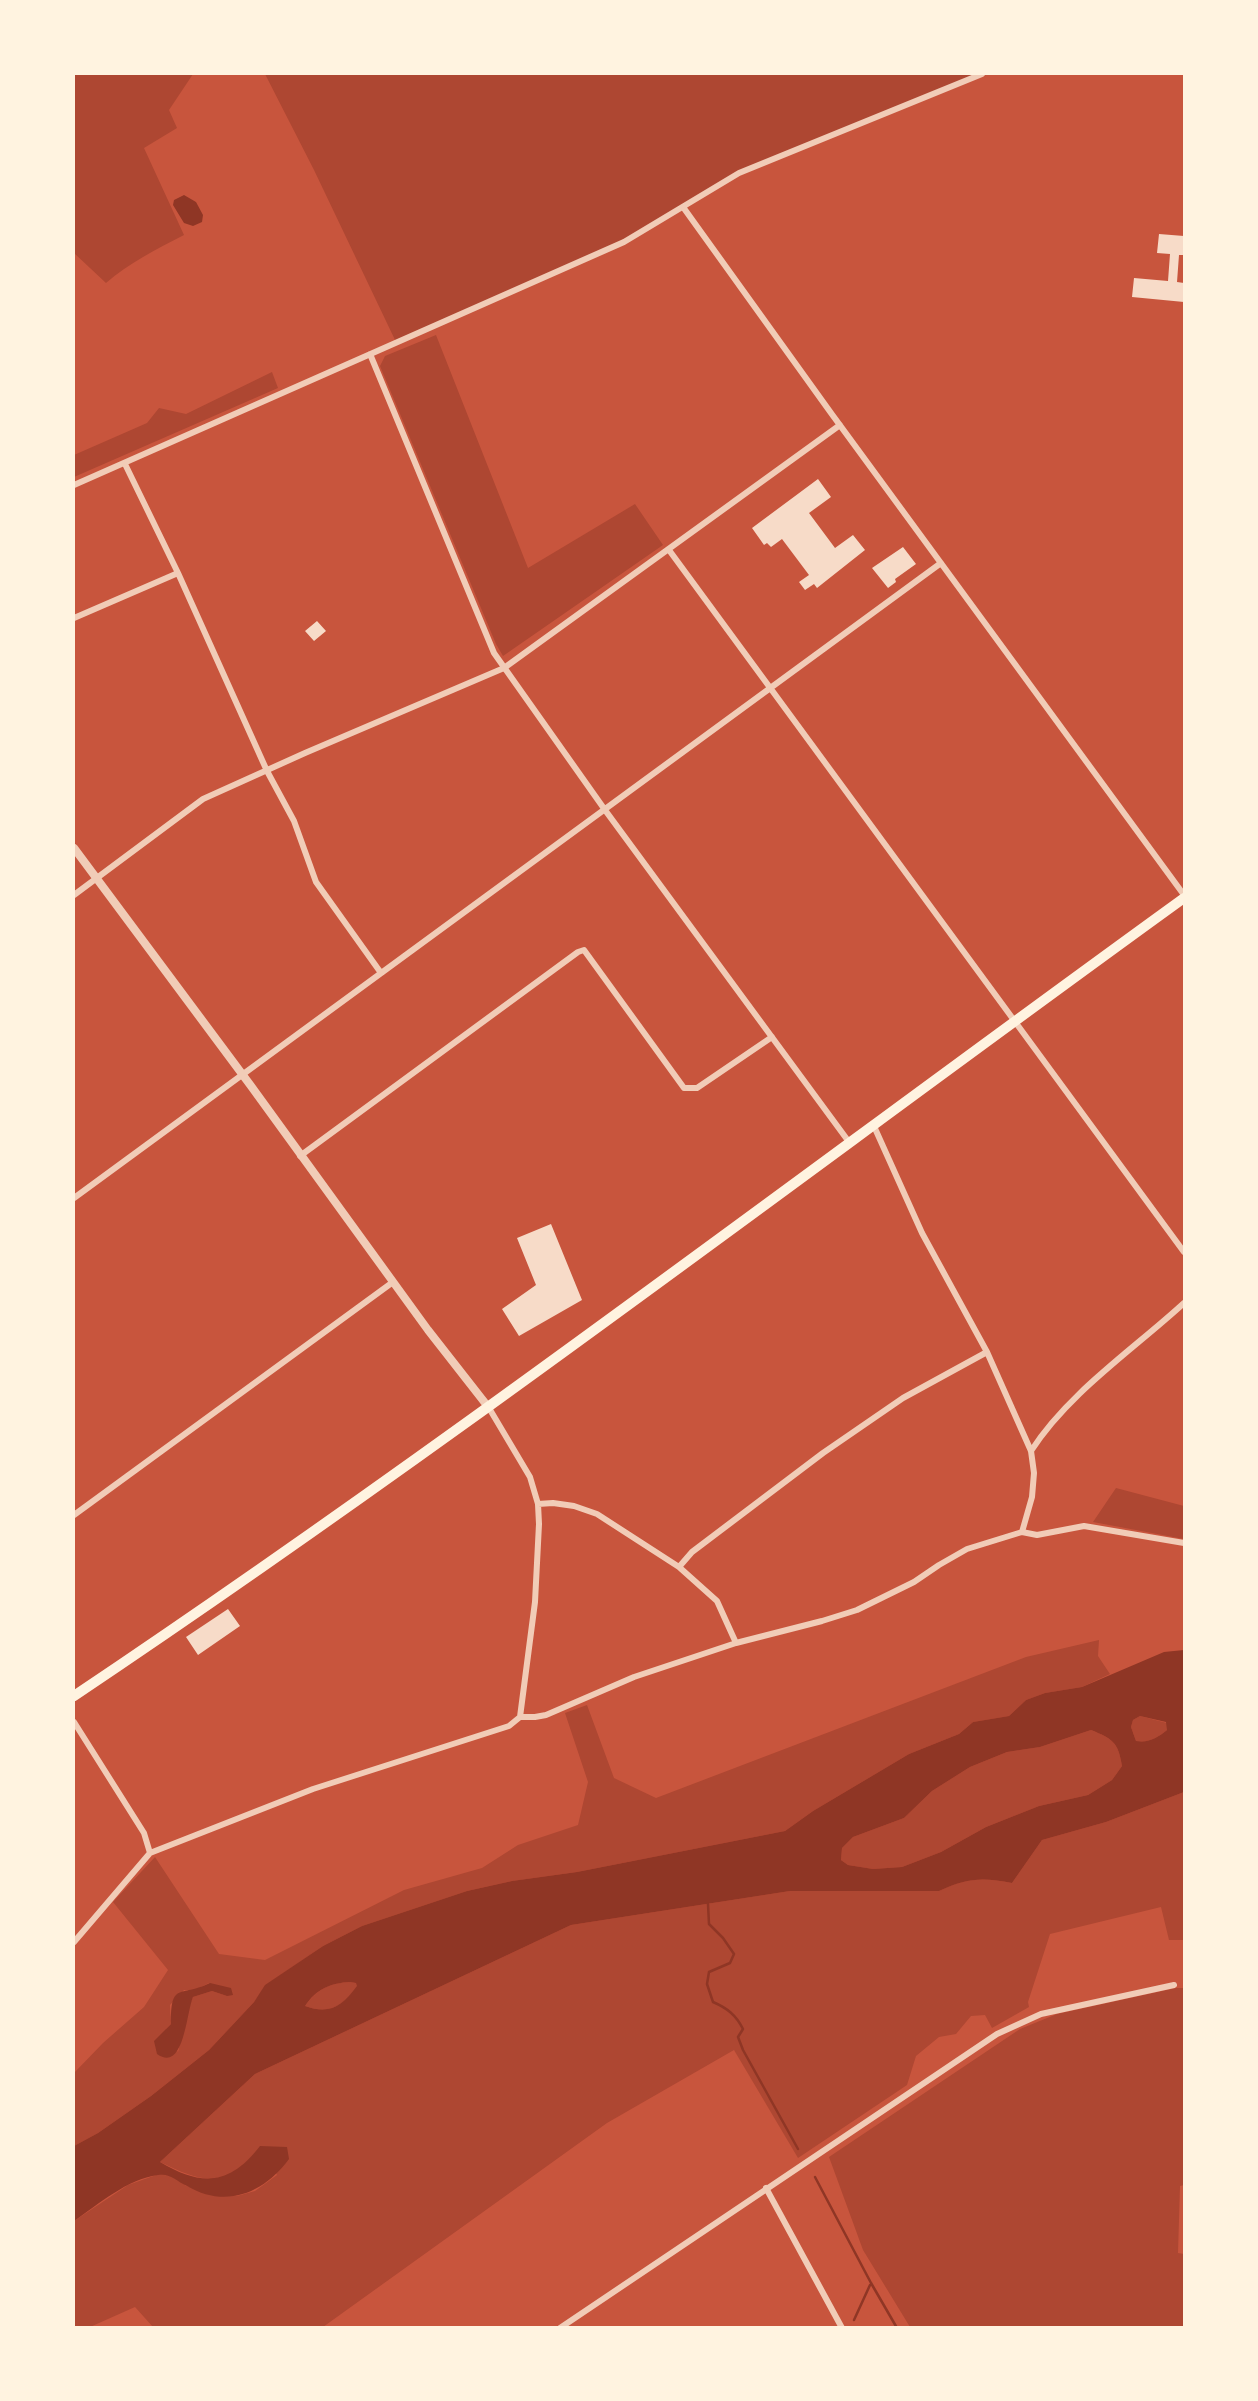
<!DOCTYPE html>
<style>
body{margin:0}
#map{position:relative;width:1258px;height:2401px;overflow:hidden;background:#c8553d;font-family:"Times New Roman",serif}
canvas{display:block}
.frame{position:absolute;inset:0;border:75px solid #fff3e0;pointer-events:none}
</style>
<div id="map">
<canvas width="1258" height="2401"></canvas>
<div class="frame"></div>
</div>
<script>
const context = document.querySelector('canvas').getContext('2d');
context.lineJoin = 'round';
function paint(path, color) { context.fillStyle = color; context.fill(path, 'evenodd'); }
function stroke(path, color, width, dash) { context.strokeStyle = color; context.lineWidth = width; context.lineCap = dash ? 'butt' : 'round'; context.setLineDash(dash || []); context.stroke(path); }
paint(new Path2D(`
 M 74,74 L 193,74 L 169,110 L 177,128 L 144,148 L 184,235 C 157,249 129,263 106,283 L 74,253 Z
 M 265,74 L 979,74 L 739,173 L 624,242 L 396,342 L 314,170 Z
 M 436,335 L 528,568 L 635,504 L 663,545 L 503,656 L 496,644 L 380,366 L 385,356 Z
 M 272,372 L 278,388 L 74,477 L 74,455 L 147,423 L 159,408 L 186,414 Z
 M 1116,1488 L 1184,1506 L 1184,1539 L 1093,1522 Z
 M 1099,1640 L 1098,1656 L 1110,1674 L 1082,1687 L 1045,1693 L 1026,1700 L 1009,1716 L 973,1722 L 959,1734 L 909,1754 L 813,1811 L 785,1831 L 577,1872 L 512,1881 L 467,1891 L 362,1926 L 323,1946 L 266,1985 L 254,2002 L 209,2050 L 151,2096 L 98,2133 L 74,2146 L 74,2073 L 103,2043 L 144,2007 L 168,1970 L 113,1902 L 155,1857 L 219,1954 L 265,1960 L 404,1890 L 482,1868 L 518,1845 L 578,1825 L 588,1782 L 565,1713 L 587,1705 L 614,1778 L 656,1798 L 1026,1657 ZM 209,1983 L 227,1996 L 212,1991 L 193,1997 L 188,2008 L 178,2052 L 166,2029 L 171,2024 L 170,2005 L 184,1990 L 195,1990 Z
 M 1140,1716 L 1167,1723 L 1167,1730 C 1157,1738 1149,1743 1136,1741 L 1131,1727 L 1133,1720 Z
 M 1091,1730 C 1113,1739 1118,1742 1122,1766 L 1112,1780 L 1088,1795 L 1039,1806 L 986,1827 L 941,1852 L 902,1867 L 873,1869 L 848,1865 L 841,1860 L 842,1848 L 853,1837 L 904,1818 L 932,1791 L 970,1767 L 1007,1752 L 1040,1747 Z
 M 1184,1792 L 1184,1940 L 1169,1940 L 1161,1907 L 1050,1934 L 1028,2002 L 1029,2007 L 992,2028 L 985,2015 L 971,2016 L 956,2034 L 939,2037 L 916,2056 L 907,2085 L 798,2158 L 734,2050 L 607,2123 L 323,2327 L 153,2327 L 135,2307 L 90,2327 L 74,2328 L 74,2221 L 128,2185 L 159,2174 L 174,2176 L 186,2186 L 237,2196 L 255,2191 L 277,2175 L 261,2146 C 226,2189 205,2184 160,2162 L 255,2074 L 571,1925 L 790,1891 L 939,1891 C 966,1878 982,1877 1012,1883 L 1042,1840 L 1106,1822 Z
 M 350,1982 L 356,1983 L 358,1986 C 342,2006 330,2015 305,2006 C 317,1989 330,1983 350,1982 Z
 M 1176,1988 L 1184,1988 L 1184,2185 L 1180,2186 L 1178,2253 L 1184,2254 L 1184,2327 L 910,2327 L 863,2250 L 829,2157 L 1020,2029 L 1057,2014 Z`), '#ae4732');
paint(new Path2D(`
 M 184,195 L 196,202 L 203,215 L 202,222 L 193,226 L 184,223 L 173,205 L 174,200 Z
 M 1184,1650 L 1184,1792 L 1106,1822 L 1042,1840 L 1012,1883 C 982,1877 967,1878 939,1891 L 790,1891 L 571,1925 L 255,2074 L 160,2162 C 202,2187 230,2185 260,2146 L 287,2147 L 289,2159 C 264,2193 226,2209 187,2186 C 176,2181 171,2173 158,2175 C 127,2179 99,2204 74,2221 L 74,2146 L 98,2133 L 151,2096 L 209,2050 L 254,2002 L 265,1985 L 323,1946 L 362,1926 L 467,1891 L 512,1881 L 577,1872 L 785,1831 L 813,1811 L 909,1754 L 959,1734 L 973,1722 L 1009,1716 L 1026,1700 L 1045,1693 L 1082,1687 L 1164,1652 ZM 1140,1716 L 1166,1722 L 1167,1730 C 1157,1738 1149,1743 1136,1741 L 1131,1727 L 1133,1720 ZM 1091,1730 C 1113,1739 1118,1742 1122,1766 L 1112,1780 L 1088,1795 L 1039,1806 L 986,1827 L 941,1852 L 902,1867 L 873,1869 L 848,1865 L 841,1860 L 842,1848 L 853,1837 L 904,1818 L 932,1791 L 970,1767 L 1007,1752 L 1040,1747 ZM 350,1982 L 356,1983 L 357,1986 C 342,2006 330,2015 305,2006 C 316,1989 331,1983 350,1982 Z
 M 210,1983 L 231,1988 L 233,1995 L 227,1996 L 212,1991 L 193,1997 C 186,2014 184,2073 157,2054 L 154,2041 L 171,2024 C 171,1981 179,1998 210,1983 Z`), '#8f3625');
stroke(new Path2D(`
 M 708,1904 L 709,1924 L 723,1938 L 734,1954 L 730,1963 L 709,1972 L 707,1984 L 713,2002 C 727,2008 736,2015 743,2029 L 738,2037 L 743,2050 L 798,2149
 M 815,2177 L 871,2283 L 897,2328
 M 854,2320 L 870,2285`), '#8f3625', 2.5);
paint(new Path2D(`
 M 1159,234 L 1184,236 L 1184,255 L 1179,255 L 1177,282 L 1184,283 L 1184,302 L 1132,297 L 1134,278 L 1168,281 L 1170,254 L 1157,253 Z
 M 818,479 L 831,497 L 809,513 L 835,548 L 853,535 L 865,550 L 817,588 L 814,584 L 805,590 L 799,582 L 809,575 L 782,539 L 771,547 L 767,543 L 764,545 L 752,528 Z
 M 903,547 L 916,564 L 895,579 L 896,582 L 888,588 L 872,568 Z
 M 317,621 L 326,631 L 314,641 L 305,631 Z
 M 551,1224 L 582,1300 L 519,1336 L 502,1309 L 536,1285 L 517,1238 Z
 M 228,1609 L 240,1626 L 198,1655 L 186,1637 Z`), '#f7dbc8');
stroke(new Path2D(`
 M 683,207 L 831,413 L 1184,895
 M 370,354 L 494,653 L 605,810 L 849,1142
 M 125,464 L 178,573 L 267,771 L 294,821 L 316,882 L 381,973
 M 74,485 L 624,242 L 739,173 L 982,74
 M 669,550 L 1184,1252
 M 74,618 L 178,573
 M 74,895 L 203,799 L 305,753 L 504,668 L 840,425
 M 873,1124 L 922,1233 L 987,1352 L 1031,1451 L 1034,1473 L 1032,1497 L 1022,1532
 M 300,1156 L 578,952 L 584,950 L 684,1088 L 697,1088 L 772,1037
 M 74,1198 L 941,563
 M 489,1408 L 530,1477 L 538,1504 L 539,1524 L 535,1602 L 520,1717
 M 1031,1451 C 1068,1393 1134,1349 1184,1303
 M 538,1504 L 553,1503 L 574,1506 L 597,1514 L 679,1567 L 717,1601 L 736,1643
 M 74,1515 L 393,1282
 M 679,1567 L 692,1552 L 823,1453 L 903,1398 L 987,1352
 M 74,1722 L 144,1833 L 150,1853
 M 74,1942 L 150,1853 L 313,1789 L 509,1726 L 520,1717 L 535,1717 L 546,1715 L 634,1677 L 736,1643 L 822,1621 L 857,1610 L 914,1582 L 939,1565 L 967,1549 L 1022,1532 L 1037,1535 L 1084,1526 L 1184,1543
 M 766,2188 L 842,2328
 M 560,2328 L 997,2034 L 1041,2014 L 1174,1985`), '#f1ccb7', 6);
stroke(new Path2D(`
 M 74,848 L 251,1086 L 428,1330 L 489,1408`), '#f1ccb7', 8);
stroke(new Path2D(`
 M 74,1696 C 453,1442 815,1165 1184,898`), '#fff3e0', 10);
</script>
